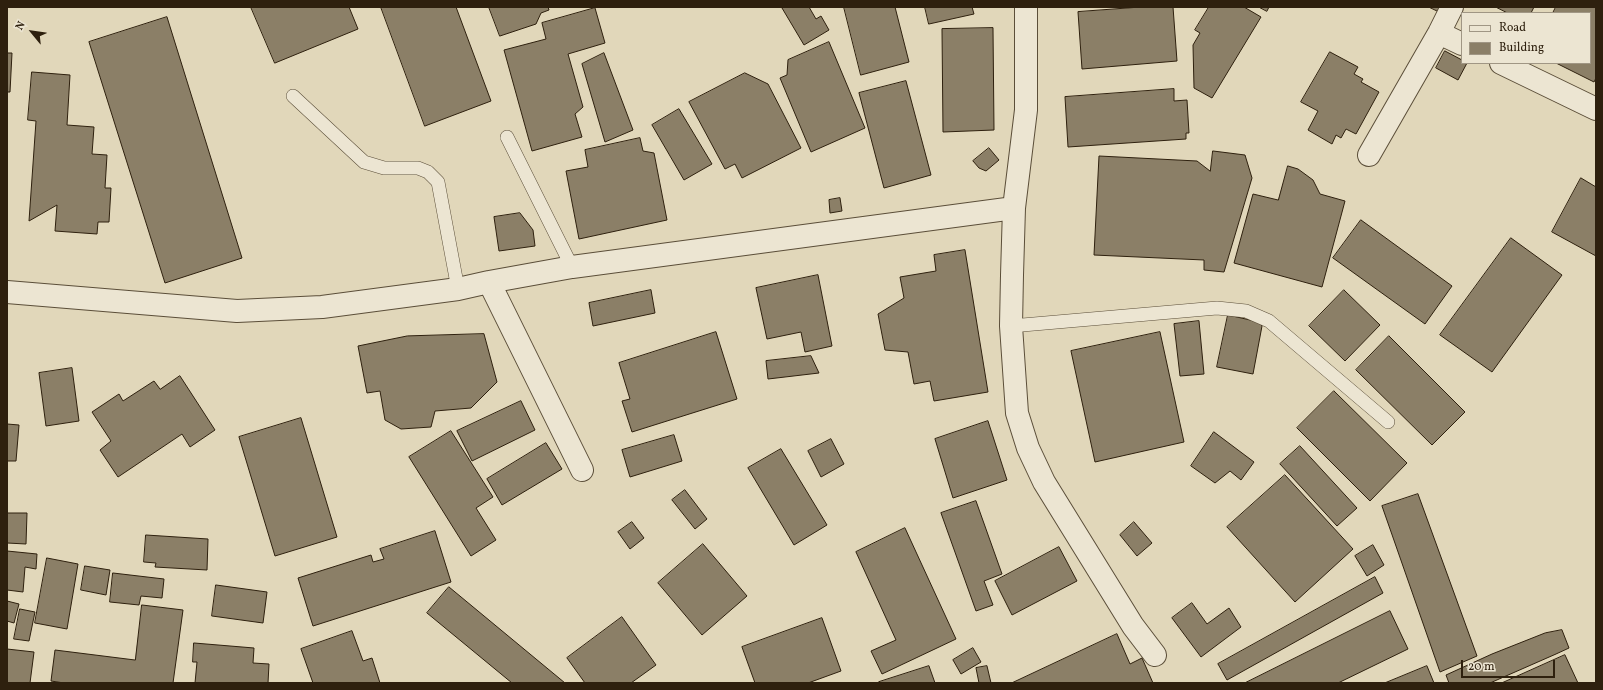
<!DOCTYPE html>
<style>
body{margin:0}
#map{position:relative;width:1603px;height:690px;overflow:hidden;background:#e1d7ba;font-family:Vollkorn,serif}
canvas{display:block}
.frame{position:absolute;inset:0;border:8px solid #2e200e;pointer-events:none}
.legend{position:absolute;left:1461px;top:12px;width:130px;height:52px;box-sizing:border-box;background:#ece5d2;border:1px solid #a09684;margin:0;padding:5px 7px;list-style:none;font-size:12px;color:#2e200e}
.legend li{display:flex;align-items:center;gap:8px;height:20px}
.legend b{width:20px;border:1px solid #a09684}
.north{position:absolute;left:12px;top:12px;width:40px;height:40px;-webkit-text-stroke:3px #ece5d2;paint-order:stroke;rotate:299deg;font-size:11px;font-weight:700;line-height:16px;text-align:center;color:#2e200e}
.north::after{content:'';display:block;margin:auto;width:14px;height:18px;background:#2e200e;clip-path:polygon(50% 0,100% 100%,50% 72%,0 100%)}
.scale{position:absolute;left:1461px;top:660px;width:94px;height:18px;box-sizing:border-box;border:2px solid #2e200e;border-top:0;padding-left:5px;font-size:12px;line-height:14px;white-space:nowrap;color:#2e200e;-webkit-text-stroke:3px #ece5d2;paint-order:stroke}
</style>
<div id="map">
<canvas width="1603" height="690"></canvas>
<div class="frame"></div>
<ul class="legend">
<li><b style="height:5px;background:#ece5d2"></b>Road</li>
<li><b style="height:11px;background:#8b7f67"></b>Building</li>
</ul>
<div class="north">N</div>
<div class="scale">20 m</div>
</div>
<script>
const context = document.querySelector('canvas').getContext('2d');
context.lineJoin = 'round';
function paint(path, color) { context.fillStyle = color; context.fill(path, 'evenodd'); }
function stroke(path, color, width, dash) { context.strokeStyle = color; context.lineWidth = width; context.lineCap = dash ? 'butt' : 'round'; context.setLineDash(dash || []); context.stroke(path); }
const building = new Path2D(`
 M 251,7 L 349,7 L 358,29 L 275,63 Z
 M 381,7 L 456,7 L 491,101 L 425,126 Z
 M 489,7 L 548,7 L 549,10 L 541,13 L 536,24 L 500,36 Z
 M 784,7 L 809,7 L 816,19 L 821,16 L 829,30 L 804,45 L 782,8 Z
 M 844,7 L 895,7 L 909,62 L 861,75 Z
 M 925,7 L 972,7 L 974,14 L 929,24 Z
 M 1141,7 L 1173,7 L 1177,61 L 1082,69 L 1078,12 Z
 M 1209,7 L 1244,7 L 1261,17 L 1212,98 L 1194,88 L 1193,45 L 1200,33 L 1195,30 Z
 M 1259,7 L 1269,7 L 1267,11 Z
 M 1429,7 L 1445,7 L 1442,13 Z
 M 1496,7 L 1534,7 L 1531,13 L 1508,13 Z
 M 1556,7 L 1596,7 L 1596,78 L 1594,82 L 1556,63 L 1590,63 L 1590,13 L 1553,13 Z
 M 595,8 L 605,43 L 568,54 L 583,107 L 575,114 L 582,137 L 532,151 L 504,50 L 546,39 L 542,23 Z
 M 167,17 L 242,258 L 165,283 L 89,42 Z
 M 993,28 L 994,130 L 943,132 L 942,29 Z
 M 829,42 L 865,128 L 811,152 L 780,78 L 787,75 L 788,60 Z
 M 1445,51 L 1462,60 L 1462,63 L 1467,63 L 1458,80 L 1436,68 Z
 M 1330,52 L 1358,67 L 1354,74 L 1363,79 L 1361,82 L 1379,92 L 1356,134 L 1346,129 L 1341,138 L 1336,135 L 1332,144 L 1308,130 L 1318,111 L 1301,102 Z
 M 7,53 L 12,53 L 10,92 L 7,92 Z
 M 604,53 L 633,130 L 605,142 L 582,64 Z
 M 32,72 L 70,75 L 67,125 L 94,127 L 92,154 L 107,155 L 105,188 L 111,188 L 109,222 L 98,222 L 97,234 L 55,231 L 57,205 L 29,221 L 36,121 L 28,120 Z
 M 745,73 L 768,84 L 801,148 L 742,178 L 735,164 L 725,169 L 689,102 Z
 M 906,81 L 931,175 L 884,188 L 859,93 Z
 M 1174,89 L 1174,101 L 1187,100 L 1189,133 L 1186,133 L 1186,139 L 1068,147 L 1065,97 Z
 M 679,109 L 712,164 L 684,180 L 652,125 Z
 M 640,138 L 643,151 L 654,153 L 667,220 L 579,239 L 566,171 L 588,167 L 585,150 Z
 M 989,148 L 999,160 L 986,171 L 979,168 L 973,161 Z
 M 1213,151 L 1245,155 L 1252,178 L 1224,272 L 1204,270 L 1204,260 L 1094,255 L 1099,156 L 1197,161 L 1210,171 Z
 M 1288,166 L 1298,169 L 1313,180 L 1320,194 L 1345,201 L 1322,287 L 1234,263 L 1253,194 L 1278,200 Z
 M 1581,178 L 1596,187 L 1596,256 L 1552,232 Z
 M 840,198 L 842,211 L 830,213 L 829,200 Z
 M 520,213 L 533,230 L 535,246 L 499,251 L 494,217 Z
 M 1361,220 L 1452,286 L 1425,324 L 1333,258 Z
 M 1511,238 L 1562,275 L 1492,372 L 1440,335 Z
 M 965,250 L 988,392 L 934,401 L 930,381 L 914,384 L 908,352 L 885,350 L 878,314 L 904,298 L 900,277 L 936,271 L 934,255 Z
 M 818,275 L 832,346 L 805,352 L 801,332 L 767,339 L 756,288 Z
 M 651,290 L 655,313 L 593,326 L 589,303 Z
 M 1344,290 L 1380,325 L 1345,361 L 1309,326 Z
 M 1228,315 L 1259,322 L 1262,326 L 1253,374 L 1217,367 Z
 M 1199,321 L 1204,374 L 1180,376 L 1174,324 Z
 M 716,332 L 737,399 L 632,432 L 622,401 L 630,399 L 619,363 Z
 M 1160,332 L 1184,442 L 1095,462 L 1071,351 Z
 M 484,334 L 497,382 L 471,408 L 435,411 L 431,427 L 401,429 L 385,420 L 380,391 L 367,393 L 358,346 L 407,336 Z
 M 1389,336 L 1465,412 L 1432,445 L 1356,370 Z
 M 811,356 L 819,373 L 768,379 L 766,361 Z
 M 72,368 L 79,421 L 46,426 L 39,373 Z
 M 180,376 L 215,430 L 190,447 L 182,434 L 118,477 L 100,450 L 111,441 L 92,412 L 119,394 L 123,401 L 154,381 L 160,389 Z
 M 1334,391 L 1407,463 L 1370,501 L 1297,428 Z
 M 521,401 L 535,430 L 472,461 L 457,431 Z
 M 301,418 L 337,537 L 275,556 L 239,437 Z
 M 988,421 L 1007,480 L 953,498 L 935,439 Z
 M 7,424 L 19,425 L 16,461 L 7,461 Z
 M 451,431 L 493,497 L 476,508 L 496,540 L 471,556 L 409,457 Z
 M 1214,432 L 1254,462 L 1241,480 L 1230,471 L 1215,483 L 1191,466 Z
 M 674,435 L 682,461 L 630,477 L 622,450 Z
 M 831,439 L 844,464 L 821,477 L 808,451 Z
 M 546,443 L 562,469 L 502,505 L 487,479 Z
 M 1300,446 L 1357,508 L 1337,526 L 1280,464 Z
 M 781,449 L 827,525 L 794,545 L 748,468 Z
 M 1285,475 L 1353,549 L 1295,602 L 1227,527 Z
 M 685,490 L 707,519 L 695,529 L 672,500 Z
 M 1418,494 L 1477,656 L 1440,672 L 1382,506 Z
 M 976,501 L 1002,574 L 984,581 L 993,605 L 976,611 L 941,513 Z
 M 7,513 L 27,513 L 26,544 L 7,543 Z
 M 632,522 L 644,538 L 630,549 L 618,532 Z
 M 1134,522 L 1152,543 L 1137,556 L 1120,535 Z
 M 905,528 L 956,639 L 882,674 L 871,651 L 896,640 L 856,552 Z
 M 435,531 L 451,582 L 313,626 L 298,578 L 371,555 L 373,562 L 384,559 L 380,549 Z
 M 146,535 L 208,539 L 207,570 L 155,567 L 156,563 L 144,562 Z
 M 703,544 L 747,596 L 702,635 L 658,583 Z
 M 1373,545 L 1384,565 L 1367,576 L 1355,556 Z
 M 1059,547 L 1077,581 L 1012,615 L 995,581 Z
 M 7,551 L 37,554 L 36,569 L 25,567 L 23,592 L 7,590 Z
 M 47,558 L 78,564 L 67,629 L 35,623 Z
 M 85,566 L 110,570 L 106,595 L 81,590 Z
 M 113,573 L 164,579 L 162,598 L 141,596 L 139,605 L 110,602 Z
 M 1375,577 L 1383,593 L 1227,680 L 1218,664 Z
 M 216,585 L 267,592 L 263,623 L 212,616 Z
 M 449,587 L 565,683 L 512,683 L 427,613 Z
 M 7,601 L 19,604 L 14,623 L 7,621 Z
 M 1192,603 L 1207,624 L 1229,608 L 1241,627 L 1201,657 L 1172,618 Z
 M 142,605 L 183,610 L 173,683 L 64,683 L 51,681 L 55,650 L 135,660 Z
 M 20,609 L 35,612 L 29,641 L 14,639 Z
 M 1390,611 L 1408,649 L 1338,683 L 1245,683 Z
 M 622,617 L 656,665 L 631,683 L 585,683 L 567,658 Z
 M 822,618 L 841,671 L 808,683 L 755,683 L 742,647 Z
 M 1562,630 L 1569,648 L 1556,654 L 1490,683 L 1449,683 L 1446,675 L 1492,654 L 1545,633 Z
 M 352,631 L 363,661 L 372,658 L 380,683 L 313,683 L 301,649 Z
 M 1117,634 L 1130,664 L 1142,658 L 1153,683 L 1012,683 Z
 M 194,643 L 254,648 L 253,663 L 269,664 L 268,683 L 195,683 L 197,662 L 193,662 Z
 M 973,648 L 981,662 L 961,674 L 953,660 Z
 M 7,649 L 34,652 L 30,683 L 7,683 Z
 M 1565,655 L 1578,683 L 1502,683 Z
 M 929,666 L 935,683 L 880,683 L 879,682 Z
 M 987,666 L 991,683 L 979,683 L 976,668 Z
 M 1427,666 L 1434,683 L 1385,683 Z`);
paint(building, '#8b7f67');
stroke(building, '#2e200e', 1);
const lane = new Path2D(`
 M 293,96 L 364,162 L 384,168 L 418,168 L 428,172 L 438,182 L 458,289
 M 507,137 L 572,267
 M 1011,326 L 1217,308 L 1246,311 L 1269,321 L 1388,422`);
const street = new Path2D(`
 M 1026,7 L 1026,110 L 1014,208 L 1012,275 L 1011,326 L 1017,413 L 1028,448 L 1044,482 L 1133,626 L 1155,655
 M 1439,33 L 1462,44
 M 1501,63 L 1596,109
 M 1369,155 L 1439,33 L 1452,7
 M 489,282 L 582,470
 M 7,292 L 237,311 L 322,307 L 458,289 L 489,282 L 572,267 L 1014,208`);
stroke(lane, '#5b4e39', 14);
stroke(street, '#5b4e39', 24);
stroke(lane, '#ece5d2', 13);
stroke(street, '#ece5d2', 22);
</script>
